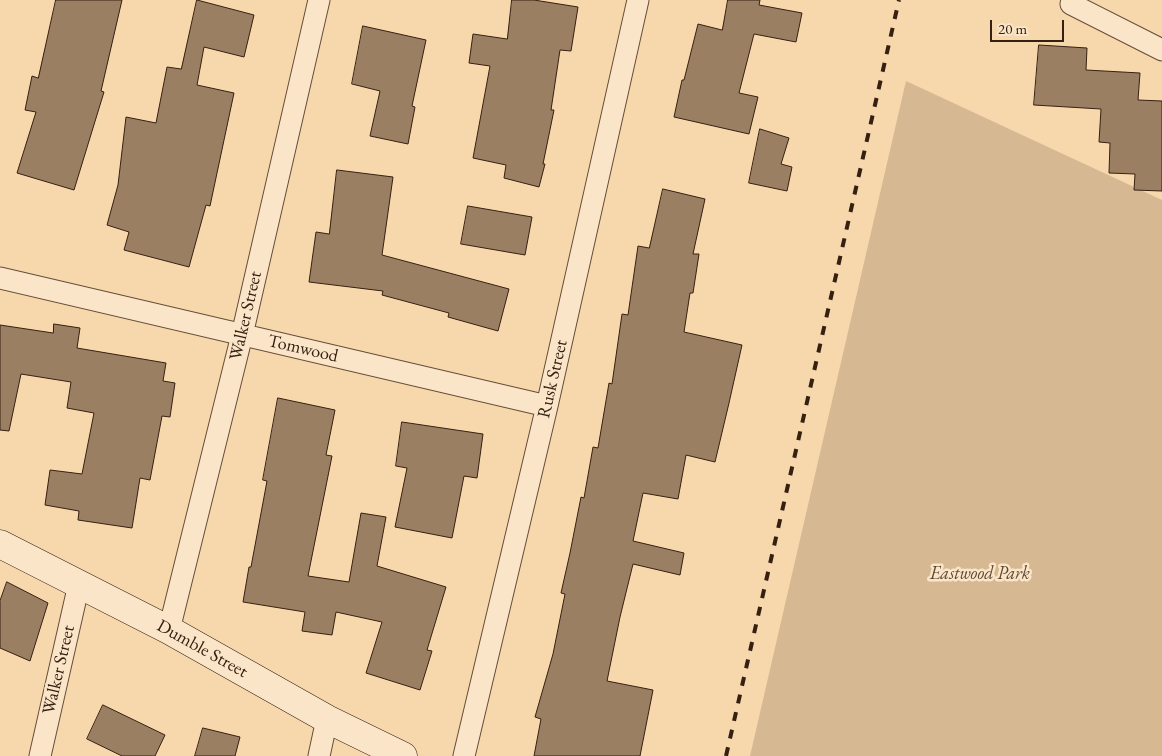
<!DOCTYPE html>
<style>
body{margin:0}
#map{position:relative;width:1162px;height:756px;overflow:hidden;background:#f7d7ac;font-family:"EB Garamond",serif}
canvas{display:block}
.scale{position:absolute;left:990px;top:20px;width:74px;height:22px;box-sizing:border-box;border:2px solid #362011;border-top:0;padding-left:6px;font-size:15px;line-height:18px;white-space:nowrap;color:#362011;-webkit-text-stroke:4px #fae5c9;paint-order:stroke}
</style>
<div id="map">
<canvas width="1162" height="756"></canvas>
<div class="scale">20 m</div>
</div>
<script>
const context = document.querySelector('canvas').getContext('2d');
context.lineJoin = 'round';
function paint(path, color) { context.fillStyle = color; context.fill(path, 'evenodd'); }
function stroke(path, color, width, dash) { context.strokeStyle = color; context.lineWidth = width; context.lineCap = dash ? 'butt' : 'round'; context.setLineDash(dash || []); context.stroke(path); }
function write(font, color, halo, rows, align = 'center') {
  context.font = font + ' "EB Garamond",serif'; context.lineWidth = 5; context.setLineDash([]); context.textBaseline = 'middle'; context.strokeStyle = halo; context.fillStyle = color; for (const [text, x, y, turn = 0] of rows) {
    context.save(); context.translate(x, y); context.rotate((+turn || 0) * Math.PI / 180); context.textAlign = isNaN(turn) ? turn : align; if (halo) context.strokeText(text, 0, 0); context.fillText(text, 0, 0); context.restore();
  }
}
paint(new Path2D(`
 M 906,81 L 1162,200 L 1162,756 L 750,756 Z`), '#d6b892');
const building = new Path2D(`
 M 56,0 L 122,0 L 101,91 L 104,92 L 74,190 L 17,173 L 36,112 L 25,110 L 32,76 L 38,78 Z
 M 197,0 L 254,15 L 244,57 L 204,47 L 197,85 L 234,93 L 210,206 L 206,205 L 189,267 L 124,250 L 129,232 L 107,225 L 118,185 L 126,117 L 156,123 L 167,67 L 181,69 Z
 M 512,0 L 534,0 L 578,7 L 571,51 L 560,50 L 551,110 L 554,110 L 543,164 L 545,164 L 539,187 L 504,178 L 506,165 L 473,158 L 490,66 L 469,63 L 473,34 L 507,39 Z
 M 728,0 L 760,0 L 759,5 L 802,13 L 796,42 L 754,34 L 739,93 L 758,97 L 749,134 L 674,117 L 682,80 L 684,80 L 698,24 L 722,30 Z
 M 363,26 L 426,40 L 412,106 L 415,107 L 408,144 L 370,136 L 380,91 L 352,84 Z
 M 1039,45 L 1087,48 L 1086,70 L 1140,73 L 1138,100 L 1162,101 L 1162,191 L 1134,190 L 1135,174 L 1109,173 L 1110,143 L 1099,142 L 1101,109 L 1034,105 Z
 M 760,129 L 789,138 L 781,164 L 792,167 L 787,191 L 749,183 Z
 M 337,170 L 393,177 L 382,255 L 509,289 L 498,331 L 448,317 L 449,313 L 382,295 L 383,291 L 309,282 L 316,232 L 329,234 Z
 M 663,189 L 705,199 L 693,254 L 699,254 L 693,293 L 690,293 L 684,332 L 742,345 L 729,403 L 715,462 L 686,455 L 678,499 L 643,493 L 633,541 L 684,553 L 680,575 L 633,564 L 620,617 L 607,681 L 653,690 L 640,756 L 534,756 L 541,719 L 535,717 L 553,654 L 565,594 L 561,593 L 570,553 L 581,497 L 584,498 L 593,447 L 598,448 L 609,383 L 612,384 L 622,314 L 628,315 L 638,246 L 649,248 Z
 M 468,206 L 532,217 L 525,255 L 461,244 Z
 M 54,324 L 80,328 L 77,348 L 166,363 L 163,381 L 175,383 L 170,417 L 162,416 L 150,480 L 140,478 L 132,528 L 78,520 L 79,511 L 45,505 L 50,470 L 82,474 L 94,413 L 67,408 L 71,382 L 21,374 L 9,431 L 0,430 L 0,325 L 53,333 Z
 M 278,398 L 335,410 L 326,455 L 332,456 L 308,576 L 349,582 L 361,513 L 386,517 L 377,566 L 446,587 L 427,650 L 432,651 L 420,690 L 366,673 L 382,622 L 336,612 L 332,635 L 302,631 L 305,612 L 243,602 L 249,567 L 251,567 L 267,481 L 263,480 Z
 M 402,422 L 483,434 L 477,478 L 464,476 L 452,538 L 395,527 L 407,468 L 396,466 Z
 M 7,582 L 48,603 L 30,661 L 0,648 L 0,601 Z
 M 103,705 L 165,735 L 155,756 L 122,756 L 87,739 Z
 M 203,728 L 240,737 L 235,756 L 195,756 Z`);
paint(building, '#9a7f62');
stroke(building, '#362011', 1);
const street = new Path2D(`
 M 1072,0 L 1071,4 L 1162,50
 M 0,278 L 547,406
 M 169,630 L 242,335 L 319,0
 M 40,756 L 79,584
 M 319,756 L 327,719
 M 464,756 L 547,406 L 638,0`);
const secondary = new Path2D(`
 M 0,544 L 169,630 L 327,719 L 403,756`);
stroke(street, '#664e38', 23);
stroke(secondary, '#362011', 29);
stroke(street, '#fae5c9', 21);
stroke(secondary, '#fae5c9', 28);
stroke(new Path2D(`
 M 726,756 L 899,0`), '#362011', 4, [9, 9]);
write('18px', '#362011', '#fae5c9', [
 ["Walker Street",246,316,-77],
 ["Tomwood",303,349,13],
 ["Rusk Street",553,379,-77],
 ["Dumble Street",202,649,29],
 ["Walker Street",59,670,-77]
]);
write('italic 18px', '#5e4631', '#fae5c9', [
 ["Eastwood Park",980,574]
]);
</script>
